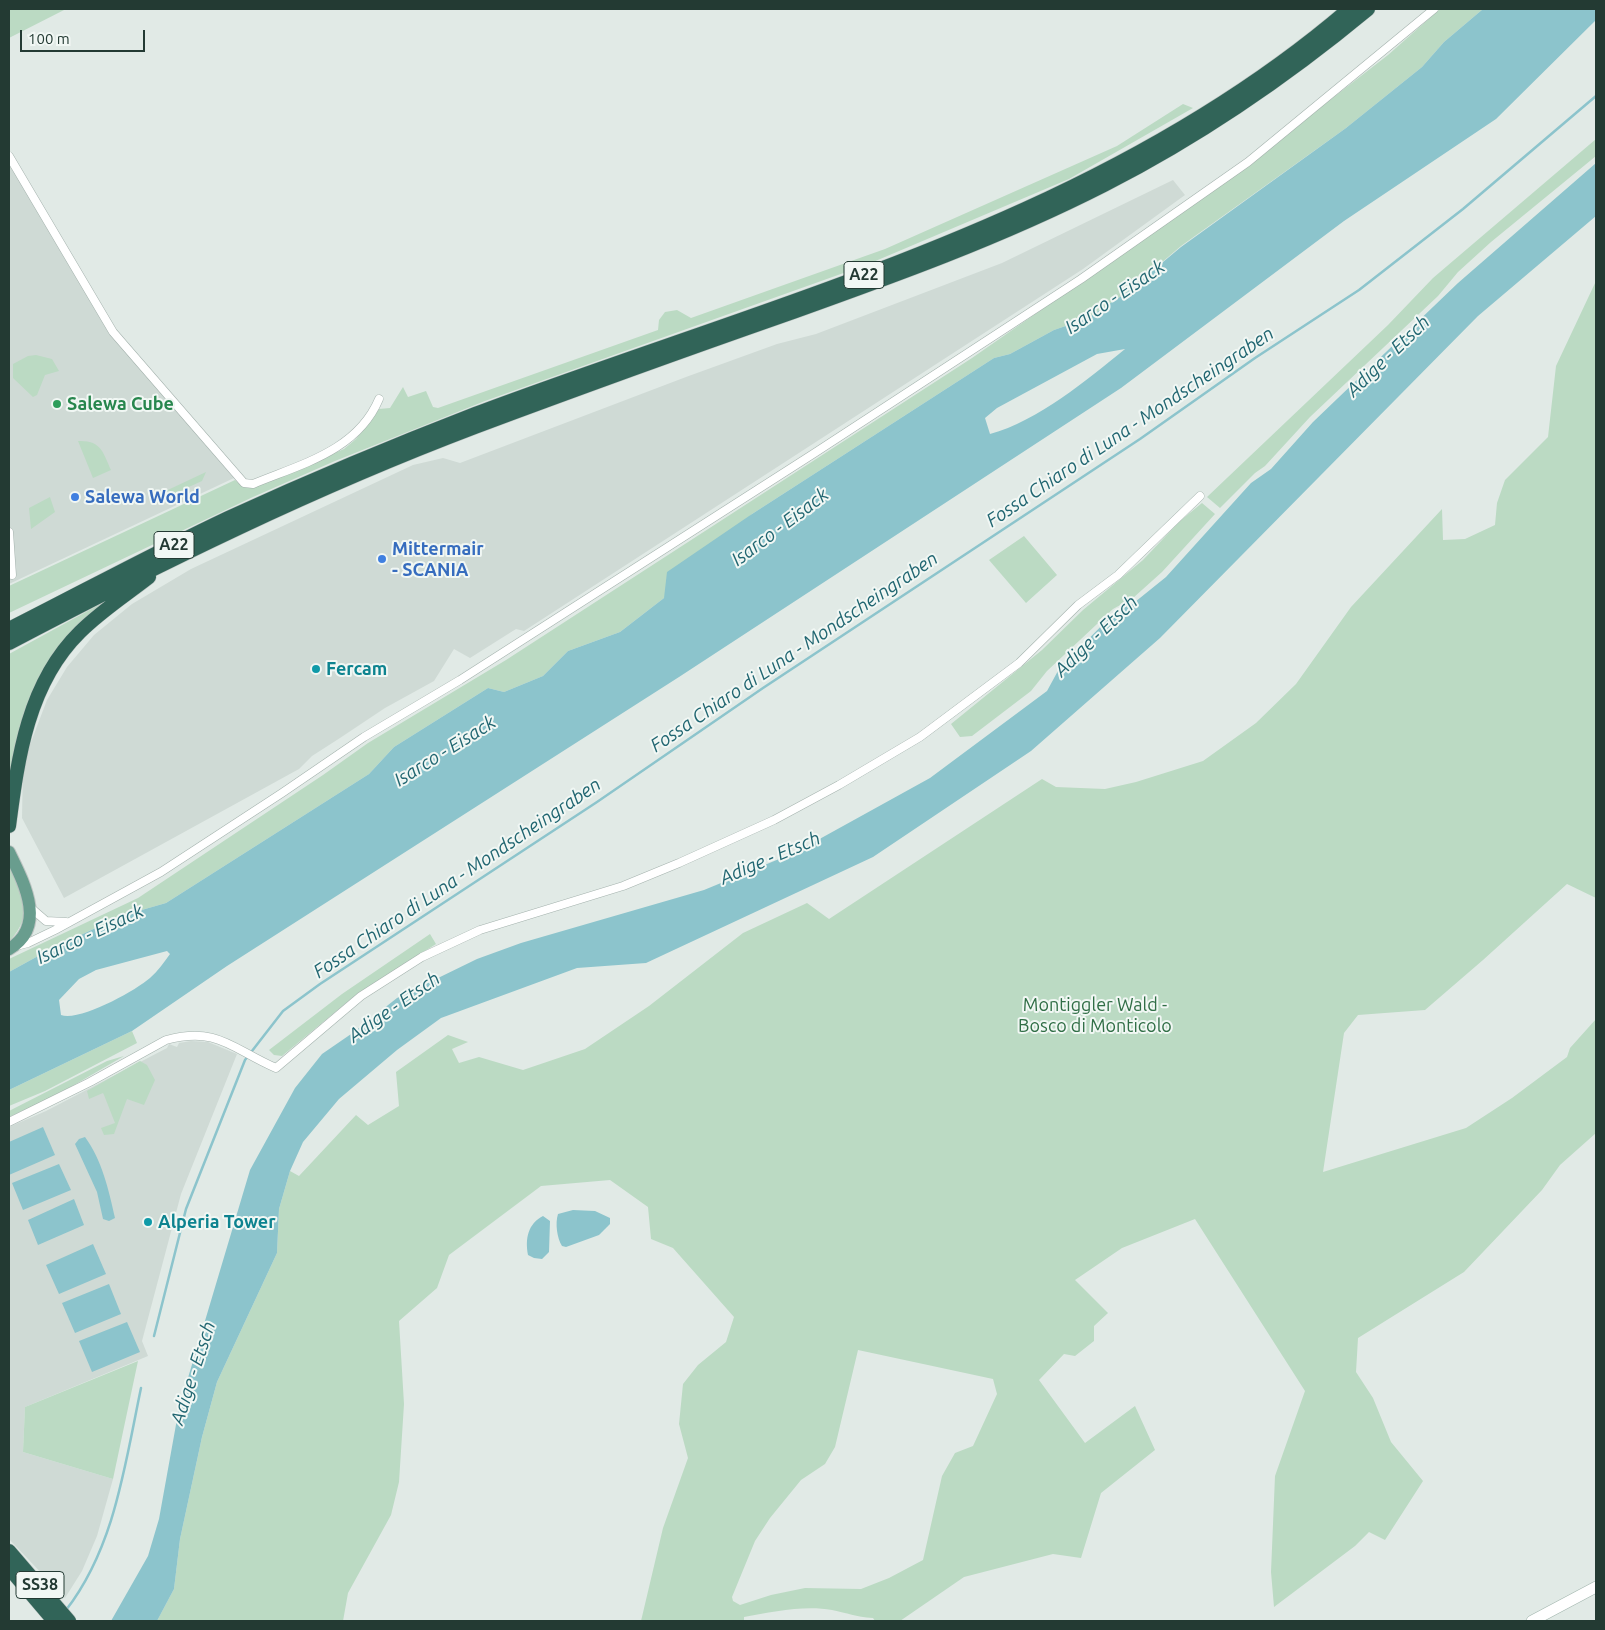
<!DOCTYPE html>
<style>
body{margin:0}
#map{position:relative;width:1605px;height:1630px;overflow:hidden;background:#e1eae6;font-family:Ubuntu,sans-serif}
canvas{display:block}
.frame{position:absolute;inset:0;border:10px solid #233a33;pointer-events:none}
.scale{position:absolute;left:20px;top:30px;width:125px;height:22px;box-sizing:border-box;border:2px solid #233a33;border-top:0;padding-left:6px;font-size:15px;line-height:18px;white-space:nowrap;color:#233a33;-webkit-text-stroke:4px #f1f7f4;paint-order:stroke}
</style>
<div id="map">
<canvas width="1605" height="1630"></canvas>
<div class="frame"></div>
<div class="scale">100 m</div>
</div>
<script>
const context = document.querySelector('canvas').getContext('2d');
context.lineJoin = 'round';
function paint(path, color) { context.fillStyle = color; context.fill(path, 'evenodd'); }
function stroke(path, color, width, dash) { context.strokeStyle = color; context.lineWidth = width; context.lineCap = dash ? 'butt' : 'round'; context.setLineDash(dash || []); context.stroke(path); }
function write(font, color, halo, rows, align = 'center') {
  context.font = font + ' Ubuntu,sans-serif'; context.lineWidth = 4; context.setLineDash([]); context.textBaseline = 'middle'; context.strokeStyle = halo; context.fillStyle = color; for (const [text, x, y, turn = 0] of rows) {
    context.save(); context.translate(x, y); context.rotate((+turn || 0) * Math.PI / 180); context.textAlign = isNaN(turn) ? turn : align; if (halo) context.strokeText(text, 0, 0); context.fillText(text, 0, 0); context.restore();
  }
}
paint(new Path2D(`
 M 9,161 L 111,333 L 234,478 L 9,584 Z
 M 1173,180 L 1185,195 L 1083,269 L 524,631 L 516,629 L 470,658 L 454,649 L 434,681 L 385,708 L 340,738 L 312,756 L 299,769 L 64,898 L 22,818 L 23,763 L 47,700 L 67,667 L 94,635 L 132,604 L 191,569 L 413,465 L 443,458 L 460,463 L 686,377 L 777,344 L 816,334 L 1002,263 Z
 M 191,1041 L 208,1042 L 237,1054 L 181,1194 L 142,1341 L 148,1356 L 25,1407 L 23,1452 L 113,1479 L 97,1536 L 82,1571 L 65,1598 L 9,1539 L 9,1127 L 46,1111 L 167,1048 L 169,1044 L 177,1047 L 179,1043 Z`), '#cfdad5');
paint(new Path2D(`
 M 9,9 L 66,9 L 9,38 Z
 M 1440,9 L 1483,9 L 1444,42 L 1422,67 L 1346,128 L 1181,246 L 1126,293 L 1086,319 L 1054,330 L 1010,354 L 994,358 L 752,514 L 664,598 L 620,632 L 568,651 L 543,676 L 504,692 L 488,688 L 394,747 L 369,774 L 166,903 L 121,916 L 49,950 L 9,972 L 9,959 L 138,898 L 323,775 L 368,743 L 506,660 L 972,358 L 1219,186 L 1388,55 Z
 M 1183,104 L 1193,108 L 1069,179 L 866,265 L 485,401 L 335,461 L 253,497 L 9,613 L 9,586 L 235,480 L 242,486 L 253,487 L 344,449 L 356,439 L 379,409 L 390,408 L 403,387 L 408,397 L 426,391 L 433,407 L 438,408 L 658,330 L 659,320 L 665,312 L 677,310 L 691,318 L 885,249 L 1117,146 Z
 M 1596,139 L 1596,156 L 1491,242 L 1458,272 L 1438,296 L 1310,417 L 1265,466 L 1255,473 L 1220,508 L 1207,497 L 1388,325 L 1433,278 Z
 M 1596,281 L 1596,898 L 1567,884 L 1483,960 L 1425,1010 L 1358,1015 L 1344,1033 L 1323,1172 L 1466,1128 L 1512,1098 L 1567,1057 L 1570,1048 L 1596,1019 L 1596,1133 L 1560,1165 L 1542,1190 L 1464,1272 L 1358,1338 L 1356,1372 L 1373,1398 L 1391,1442 L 1423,1481 L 1385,1540 L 1369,1532 L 1355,1546 L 1274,1607 L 1271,1572 L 1275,1476 L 1305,1391 L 1195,1219 L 1122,1248 L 1075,1280 L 1108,1313 L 1094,1326 L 1094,1341 L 1075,1356 L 1064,1354 L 1039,1380 L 1085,1443 L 1135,1406 L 1155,1450 L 1101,1493 L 1081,1558 L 1053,1554 L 964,1577 L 900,1621 L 875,1621 L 873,1618 C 855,1617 848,1613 832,1610 C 804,1605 772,1612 744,1617 L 744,1621 L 641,1621 L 663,1528 L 688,1458 L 679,1424 L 683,1384 L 698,1365 L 726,1342 L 734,1317 L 673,1248 L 651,1239 L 648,1207 L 610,1180 L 541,1186 L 449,1255 L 437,1288 L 399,1321 L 404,1404 L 399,1482 L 391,1515 L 348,1593 L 343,1621 L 157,1621 L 174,1589 L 180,1539 L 202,1437 L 217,1382 L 277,1253 L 279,1209 L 290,1171 L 299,1176 L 356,1115 L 368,1125 L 399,1106 L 396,1072 L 448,1035 L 468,1042 L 452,1049 L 459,1063 L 479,1057 L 523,1070 L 585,1049 L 649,1006 L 743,933 L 807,903 L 829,919 L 1042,779 L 1056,787 L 1105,789 L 1136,782 L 1203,761 L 1256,723 L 1296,684 L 1351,607 L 1442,509 L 1443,540 L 1465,539 L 1495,525 L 1497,503 L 1505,480 L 1548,437 L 1556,366 ZM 858,1350 L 993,1379 L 997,1394 L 973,1446 L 955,1453 L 942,1476 L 923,1560 L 889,1578 L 861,1589 L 805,1588 L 771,1595 L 740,1605 L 733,1601 L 732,1597 L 755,1541 L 770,1518 L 801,1480 L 825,1464 L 835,1447 Z
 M 36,355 L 52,359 L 59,371 L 45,375 L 37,395 L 33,397 L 13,378 L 13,364 L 28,356 Z
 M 78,441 C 101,440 103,452 111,470 L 93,478 Z
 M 206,472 L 202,481 L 158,501 L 155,496 Z
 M 50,497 L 55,512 L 31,529 L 29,508 Z
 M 1202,503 L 1215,514 L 1162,572 L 1133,598 L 1113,609 L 1047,671 L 1031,691 L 972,736 L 960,737 L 951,724 L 1042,650 L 1083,610 L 1143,560 L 1180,521 Z
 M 1024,536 L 1057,575 L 1026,603 L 989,560 Z
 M 115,596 L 90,616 L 22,724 L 17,738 L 9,793 L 9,654 Z
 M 9,863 C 25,893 35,913 9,942 Z
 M 430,934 L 436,944 L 357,994 L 282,1056 L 274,1055 L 269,1050 L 342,994 Z
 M 132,1031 L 137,1043 L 45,1091 L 9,1106 L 9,1090 Z
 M 124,1056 L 57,1095 L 9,1117 L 9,1111 L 107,1061 Z
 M 140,1061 L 147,1065 L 155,1080 L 144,1105 L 127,1099 L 114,1134 L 104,1135 L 101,1128 L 115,1123 L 104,1095 L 103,1093 L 89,1099 L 87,1091 Z
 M 138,1361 L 113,1479 L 23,1452 L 25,1407 Z`), '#bbdac3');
paint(new Path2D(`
 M 1483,9 L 1596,9 L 1596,20 L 1496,119 L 1344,221 L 1121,388 L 679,677 L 227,966 L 132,1031 L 9,1090 L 9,972 L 49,950 L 121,916 L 166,903 L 369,774 L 394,747 L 488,688 L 504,692 L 543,676 L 568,651 L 620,632 L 664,598 L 667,572 L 752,514 L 994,358 L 1010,354 L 1054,330 L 1086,319 L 1126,293 L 1181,247 L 1346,128 L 1422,67 L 1444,42 ZM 1125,349 C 1087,380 1038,421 990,434 L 985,418 L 997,408 L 1097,354 ZM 167,951 L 170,954 C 164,962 158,971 150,978 C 135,991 79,1022 61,1015 L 59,1000 L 79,979 L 96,970 Z
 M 1596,163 L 1596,216 L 1478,316 L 1160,638 L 1031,751 L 873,857 L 646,963 L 577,968 L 441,1018 L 397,1050 L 339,1099 L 303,1142 L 290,1171 L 279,1209 L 277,1253 L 217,1382 L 202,1437 L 180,1539 L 174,1589 L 157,1621 L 111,1621 L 148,1556 L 159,1519 L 179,1408 L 250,1170 L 295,1088 L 322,1054 L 354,1032 L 397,998 L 477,959 L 521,943 L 704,890 L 796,852 L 930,778 L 1047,691 L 1059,669 L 1115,612 L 1135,602 L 1166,577 L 1251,483 L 1271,469 L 1313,422 L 1458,283 Z
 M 43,1127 L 55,1155 L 9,1175 L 9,1142 Z
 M 85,1137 C 102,1160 109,1191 115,1218 L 109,1221 L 103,1219 L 97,1192 L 75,1144 L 79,1139 Z
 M 59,1164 L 71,1190 L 23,1210 L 12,1183 Z
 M 74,1199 L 84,1225 L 38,1245 L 28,1220 Z
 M 573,1210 L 595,1211 L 610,1218 L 610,1224 L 599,1235 L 566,1247 L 562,1246 C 557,1238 555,1223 558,1214 Z
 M 543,1216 L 550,1221 L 549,1252 L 542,1259 L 534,1258 L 528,1255 C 525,1238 528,1224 543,1216 Z
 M 93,1244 L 106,1274 L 59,1294 L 46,1265 Z
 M 109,1284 L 121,1314 L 75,1333 L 62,1303 Z
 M 127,1322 L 140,1352 L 92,1372 L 79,1341 Z`), '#8cc4cc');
stroke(new Path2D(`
 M 154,1336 L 186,1209 L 245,1060 L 283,1011 L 320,984 L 597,802 L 763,688 L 1140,439 L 1255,358 L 1359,290 L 1463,209 L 1596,96
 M 66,1610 C 115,1547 125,1464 141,1388`), '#8cc4cc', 2.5);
const street = new Path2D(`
 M 9,156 L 113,332 L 244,483 L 253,484 C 301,464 357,451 379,399
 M 9,532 L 12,575
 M 31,908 L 46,921 L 66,922
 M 16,946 L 28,943 L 55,930 L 161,872 L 282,793 L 364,737 L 460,680 L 813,454 L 1081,279 L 1248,162 L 1434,9
 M 9,1122 L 90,1082 L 166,1040 C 218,1026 232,1049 276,1068 L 361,996 L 422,957 L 480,930 L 623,886 L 679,863 L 774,820 L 839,785 L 920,737 L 1019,663 L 1078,605 L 1118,575 L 1200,496`);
const secondary = new Path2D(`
 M 1532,1621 L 1596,1587`);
const primary = new Path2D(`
 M 9,852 C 23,881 48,926 9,949`);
const highway = new Path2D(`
 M 9,629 C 82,592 154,553 228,518 C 309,481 392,446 475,414 C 775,301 1101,222 1349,9
 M 9,643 C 161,563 314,488 475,427 C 577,389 679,352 782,316 C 891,277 1000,238 1104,185 C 1198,137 1286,77 1368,9
 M 9,826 C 18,757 28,683 80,632 C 101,611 126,595 149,577
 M 9,1551 L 69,1621
 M 9,1568 L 54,1621`);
stroke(street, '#a4b2ad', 9);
stroke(secondary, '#a1b5ad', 12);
stroke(primary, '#bdc4c2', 14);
stroke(highway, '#bdc4c2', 15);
stroke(street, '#fff', 8);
stroke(secondary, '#fff', 11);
stroke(primary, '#699d8e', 12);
stroke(highway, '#316458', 14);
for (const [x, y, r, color] of [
 [57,404,5,"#2e9e5b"],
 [75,497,5,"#3f7fe0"],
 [382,559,5,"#3f7fe0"],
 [316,669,5,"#0f9aa8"],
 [148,1222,5,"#0f9aa8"]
]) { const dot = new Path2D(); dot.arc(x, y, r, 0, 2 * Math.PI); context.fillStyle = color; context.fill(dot); stroke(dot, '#f1f7f4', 2); }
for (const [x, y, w] of [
 [864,275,40],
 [174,545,40],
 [40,1585,48]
]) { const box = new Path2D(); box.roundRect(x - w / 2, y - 13.5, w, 27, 4); context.fillStyle = '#f1f7f4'; context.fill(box); stroke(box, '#233a33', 1); }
write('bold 16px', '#233a33', null, [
 ["A22",864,275],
 ["A22",174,545],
 ["SS38",40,1585]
]);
write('bold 18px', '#27864d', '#f1f7f4', [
 ["Salewa Cube",67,404]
], 'left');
write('bold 18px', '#366cbe', '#f1f7f4', [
 ["Salewa World",85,497],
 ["Mittermair",392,549],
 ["- SCANIA",392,570]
], 'left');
write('bold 18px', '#0d838f', '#f1f7f4', [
 ["Fercam",326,669],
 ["Alperia Tower",158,1222]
], 'left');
write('18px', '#306e46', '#f1f7f4', [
 ["Montiggler Wald -",1095,1005],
 ["Bosco di Monticolo",1095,1026]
]);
write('italic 19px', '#216671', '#f1f7f4', [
 ["Isarco - Eisack",1115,297,-34],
 ["Adige - Etsch",1388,356,-44],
 ["Fossa Chiaro di Luna - Mondscheingraben",1130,427,-34],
 ["Isarco - Eisack",780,527,-37],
 ["Adige - Etsch",1096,636,-44],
 ["Fossa Chiaro di Luna - Mondscheingraben",794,652,-34],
 ["Isarco - Eisack",445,751,-32],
 ["Adige - Etsch",770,858,-23],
 ["Fossa Chiaro di Luna - Mondscheingraben",457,878,-34],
 ["Isarco - Eisack",90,934,-25],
 ["Adige - Etsch",394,1007,-35],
 ["Adige - Etsch",193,1373,-72]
]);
</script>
